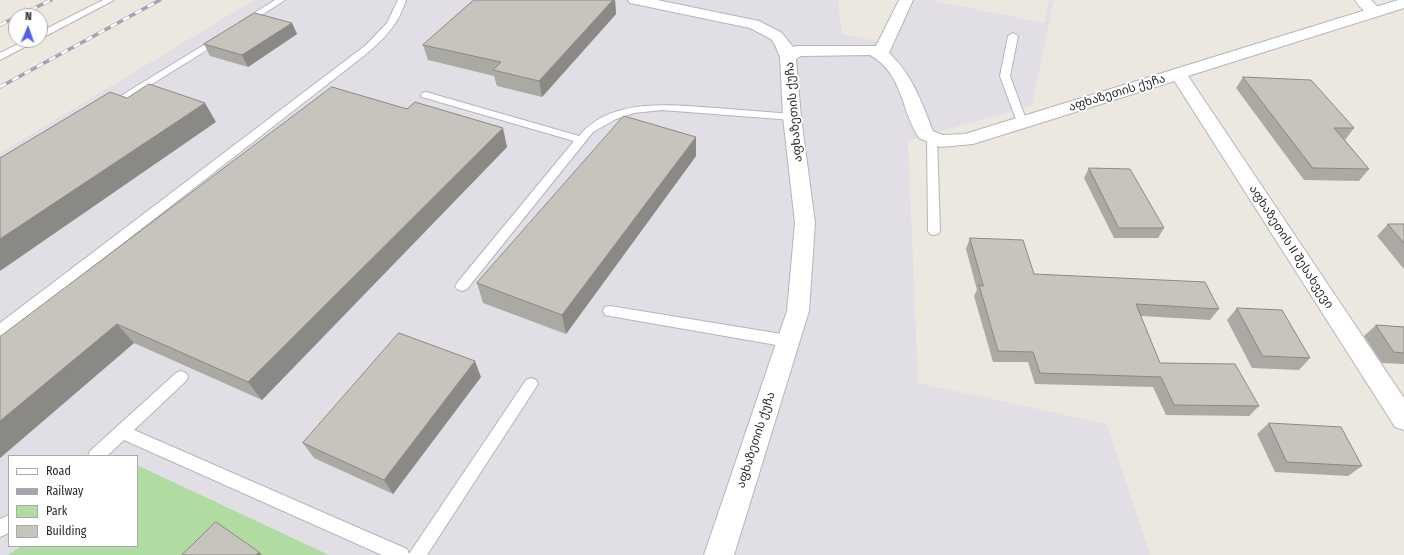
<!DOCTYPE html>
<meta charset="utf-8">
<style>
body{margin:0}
#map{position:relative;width:1404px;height:555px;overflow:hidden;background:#ece8df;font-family:"Fira Sans Condensed",sans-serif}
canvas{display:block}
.legend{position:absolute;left:8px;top:455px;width:130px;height:92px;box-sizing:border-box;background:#fff;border:1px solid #aaa;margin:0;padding:5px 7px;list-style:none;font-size:12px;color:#2b2b2b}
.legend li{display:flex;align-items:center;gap:8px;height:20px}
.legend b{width:20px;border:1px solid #aaa}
.north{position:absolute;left:8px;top:8px;width:40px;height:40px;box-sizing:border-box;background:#fff;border:1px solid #aaa;border-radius:50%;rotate:2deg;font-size:11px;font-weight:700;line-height:16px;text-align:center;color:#2b2b2b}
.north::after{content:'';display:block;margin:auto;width:14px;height:18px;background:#525fe6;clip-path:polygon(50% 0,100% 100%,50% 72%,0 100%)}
</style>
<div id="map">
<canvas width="1404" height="555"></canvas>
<ul class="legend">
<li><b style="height:5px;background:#fff"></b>Road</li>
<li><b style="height:5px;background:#a3a3b3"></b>Railway</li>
<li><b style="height:11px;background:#b0dca2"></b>Park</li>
<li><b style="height:11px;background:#c7c4be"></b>Building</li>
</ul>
<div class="north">N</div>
</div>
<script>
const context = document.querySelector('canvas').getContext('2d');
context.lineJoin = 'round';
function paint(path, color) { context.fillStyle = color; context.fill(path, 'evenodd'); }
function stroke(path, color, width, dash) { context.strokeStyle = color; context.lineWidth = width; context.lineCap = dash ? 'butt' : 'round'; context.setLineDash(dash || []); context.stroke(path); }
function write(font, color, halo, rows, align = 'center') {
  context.font = font + ' "Fira Sans Condensed","Noto Sans Georgian",sans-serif'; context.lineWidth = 4; context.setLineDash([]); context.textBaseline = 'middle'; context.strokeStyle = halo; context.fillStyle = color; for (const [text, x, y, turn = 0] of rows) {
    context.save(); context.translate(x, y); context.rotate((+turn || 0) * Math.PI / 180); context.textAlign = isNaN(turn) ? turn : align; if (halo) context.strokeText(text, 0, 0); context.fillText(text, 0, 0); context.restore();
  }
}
paint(new Path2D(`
 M 254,0 L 838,0 L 842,34 L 895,45 L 910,0 L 930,0 L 1045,23 L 1049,0 L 1054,0 L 1032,105 L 908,141 L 918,383 L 1107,424 L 1150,555 L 329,555 L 137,465 L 137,456 L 9,456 L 9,546 L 21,546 L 8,555 L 0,555 L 0,153 Z`), '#e1dfe5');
paint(new Path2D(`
 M 137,465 L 329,555 L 8,555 L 21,546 L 137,546 Z`), '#b0dca2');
const lane = new Path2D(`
 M 103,0 L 114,0 L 40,39 L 40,32 Z
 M 275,0 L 285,0 L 248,24 L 242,24 L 240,22 Z
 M 398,0 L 406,0 C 399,24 384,39 365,55 L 5,335 L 0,336 L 0,323 L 366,45 L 387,23 Z
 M 1013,33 L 1018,36 L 1010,76 L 1027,122 L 1022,125 L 1017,122 L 1000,76 L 1008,36 Z
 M 220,35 L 223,36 L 225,38 L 223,40 L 115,107 L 107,107 L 106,105 Z
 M 26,40 L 38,40 L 0,60 L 0,53 Z
 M 426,92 L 579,136 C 611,97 671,105 716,108 C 741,110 767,112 792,114 L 797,117 L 792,120 L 662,110 L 634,113 L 616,119 L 593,132 L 467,289 L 462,291 L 457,289 L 455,286 L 457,283 L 574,141 L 422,97 L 421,95 L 422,93 Z
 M 932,134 L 937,137 L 940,231 L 938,234 L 934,235 L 930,234 L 928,231 L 927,137 Z
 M 610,306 L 788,335 L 793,337 L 795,341 L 793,345 L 788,347 L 610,316 L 605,315 L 603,311 L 605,307 Z
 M 181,371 L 186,373 L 188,377 L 186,381 L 134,430 L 407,549 L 409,554 L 526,380 L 531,378 L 536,380 L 538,384 L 427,555 L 382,555 L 124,440 L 107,456 L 88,456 L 90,451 L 176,373 Z
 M 9,515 L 9,533 L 0,537 L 0,519 Z`);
const street = new Path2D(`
 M 628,0 L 657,0 L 759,21 L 782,33 L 793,47 L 798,46 L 876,46 L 899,0 L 913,0 L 889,53 C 912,74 922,103 933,131 L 943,135 L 965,134 L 1172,70 L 1178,69 L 1184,70 L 1186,74 L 1184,78 L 973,144 L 940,147 L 919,138 C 901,111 903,73 870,55 L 801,56 L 796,59 L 801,117 L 815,223 L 809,311 L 734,555 L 704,555 L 787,311 L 795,223 L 783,117 L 780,57 L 775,45 L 771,39 L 750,28 L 635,4 L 630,3 Z
 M 1355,0 L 1371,0 L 1383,12 L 1380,15 C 1369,18 1361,9 1355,0 Z`);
const secondary = new Path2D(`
 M 1398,0 L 1404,0 L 1404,8 L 1188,76 L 1404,398 L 1404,430 L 1395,427 L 1170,74 L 1172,70 Z`);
stroke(lane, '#b3b4bd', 2);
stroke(street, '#b3b4bd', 2);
stroke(secondary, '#b3b4bd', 2);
paint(lane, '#fff');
paint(street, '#fff');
paint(secondary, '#fff');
const rail = new Path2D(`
 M 18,16 L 51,0
 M 0,25 L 16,17
 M 0,87 L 160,0`);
stroke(rail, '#a3a3b3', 3.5);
stroke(rail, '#fff', 2.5, [7]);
paint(new Path2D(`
 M 474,0 L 615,0 L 616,14 L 542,97 L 497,86 L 494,76 L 428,60 L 423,45 Z
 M 292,23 L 297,34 L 248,67 L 210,56 L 204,44 Z
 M 1243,77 L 1354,128 L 1345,140 L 1369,169 L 1359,181 L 1304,180 L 1236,88 Z
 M 696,137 L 696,156 L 566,334 L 483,303 L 477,283 Z
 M 507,147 L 262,400 L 134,343 L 0,458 L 0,337 Z
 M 1089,168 L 1164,228 L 1158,238 L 1114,238 L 1084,178 Z
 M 1388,224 L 1404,224 L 1404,268 L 1403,268 L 1377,236 Z
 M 970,238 L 1034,274 L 1219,309 L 1210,320 L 1141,316 L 1160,363 L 1259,406 L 1249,416 L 1166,415 L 1153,387 L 1035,384 L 1028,362 L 993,362 L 974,296 L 977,290 L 966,249 Z
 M 1237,308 L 1310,358 L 1299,370 L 1252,368 L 1227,320 Z
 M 1376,325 L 1404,327 L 1404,364 L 1382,363 L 1364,336 Z
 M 481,377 L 393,494 L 314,458 L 303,443 Z
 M 1269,423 L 1362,466 L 1348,476 L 1275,472 L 1257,434 Z`), '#aba9a3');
paint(new Path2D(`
 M 613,0 L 615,0 L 616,14 L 542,97 L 539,81 Z
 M 292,23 L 297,34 L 248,67 L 242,55 Z
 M 205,103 L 216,122 L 0,271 L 0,239 Z
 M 503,128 L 507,147 L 262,400 L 248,382 Z
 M 696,137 L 696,156 L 566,334 L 562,315 Z
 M 117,324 L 134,343 L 0,458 L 0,421 Z
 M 475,361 L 481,377 L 393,494 L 384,480 Z
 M 259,552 L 262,555 L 256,555 Z`), '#8b8985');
const building = new Path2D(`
 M 474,0 L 613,0 L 539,81 L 493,70 L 501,62 L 423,45 Z
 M 255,13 L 292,23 L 242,55 L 204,44 Z
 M 1243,77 L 1311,80 L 1354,128 L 1334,128 L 1369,169 L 1313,168 Z
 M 149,84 L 205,103 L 0,239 L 0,158 L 110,92 L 127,98 Z
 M 332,87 L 407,109 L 415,102 L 503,128 L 248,382 L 117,324 L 0,421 L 0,337 Z
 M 624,116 L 696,137 L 562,315 L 477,283 Z
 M 1089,168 L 1130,169 L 1164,228 L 1119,228 Z
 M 1388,224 L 1404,224 L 1404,243 Z
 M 970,238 L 1023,240 L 1034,274 L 1205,282 L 1219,309 L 1136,304 L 1160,363 L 1235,364 L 1259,406 L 1174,405 L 1161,377 L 1040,373 L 1033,352 L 998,351 L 979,285 L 983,286 Z
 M 1237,308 L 1282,310 L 1310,358 L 1263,356 Z
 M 1376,325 L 1404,327 L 1404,353 L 1394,352 Z
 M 399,333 L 475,361 L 384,480 L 303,443 Z
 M 1269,423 L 1341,427 L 1362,466 L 1287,462 Z
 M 216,522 L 259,552 L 256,555 L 182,555 Z`);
paint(building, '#c7c4be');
stroke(building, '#8b8985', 1);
write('12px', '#2b2b2b', '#fff', [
 ["აფხაზეთის ქუჩა",1117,93,-17],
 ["აფხაზეთის ქუჩა",794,112,-95],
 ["აფხაზეთის II შესახვევი",1291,247,57],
 ["აფხაზეთის ქუჩა",756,440,-72]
]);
</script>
